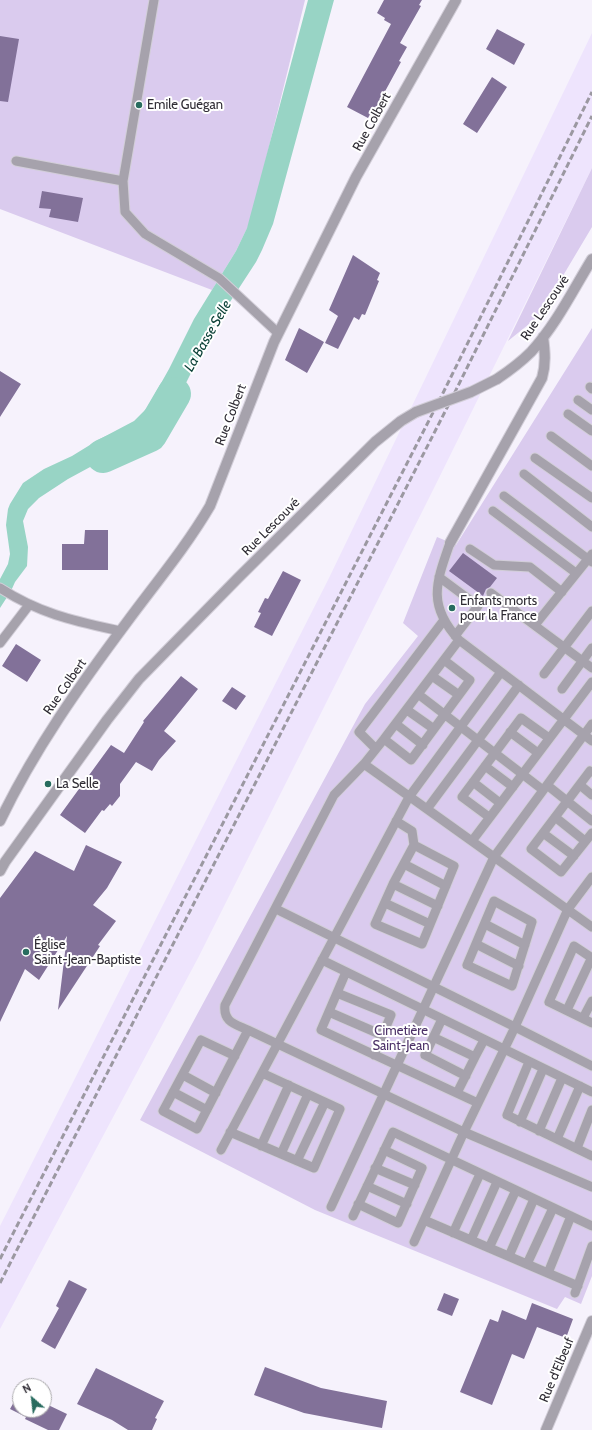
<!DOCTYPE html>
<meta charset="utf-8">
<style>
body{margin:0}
#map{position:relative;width:592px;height:1430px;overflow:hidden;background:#f6f2fc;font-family:Cabin,sans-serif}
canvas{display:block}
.north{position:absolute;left:12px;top:1378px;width:40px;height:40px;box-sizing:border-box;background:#fff;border:1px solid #abaaad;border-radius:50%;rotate:332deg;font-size:11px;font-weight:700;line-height:16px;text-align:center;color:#2e2b33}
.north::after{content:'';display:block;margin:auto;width:14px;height:18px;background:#286c5f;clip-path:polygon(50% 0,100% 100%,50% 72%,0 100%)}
</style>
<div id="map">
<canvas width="592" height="1430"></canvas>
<div class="north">N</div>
</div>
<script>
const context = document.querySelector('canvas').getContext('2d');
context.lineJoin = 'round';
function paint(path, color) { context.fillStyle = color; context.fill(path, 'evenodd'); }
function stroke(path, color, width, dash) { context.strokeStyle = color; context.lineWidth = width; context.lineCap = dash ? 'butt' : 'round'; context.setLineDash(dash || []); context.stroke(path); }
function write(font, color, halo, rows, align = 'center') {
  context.font = font + ' Cabin,sans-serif'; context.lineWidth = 4; context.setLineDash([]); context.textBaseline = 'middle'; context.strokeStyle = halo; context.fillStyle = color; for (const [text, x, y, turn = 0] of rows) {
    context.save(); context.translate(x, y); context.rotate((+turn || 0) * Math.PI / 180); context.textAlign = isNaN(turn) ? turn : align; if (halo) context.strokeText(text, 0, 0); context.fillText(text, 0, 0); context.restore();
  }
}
paint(new Path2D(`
 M 592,33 L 592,168 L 435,486 L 198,958 L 0,1329 L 0,1226 L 328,580 Z`), '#eee4fd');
paint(new Path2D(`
 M 0,0 L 305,0 L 251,220 L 236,251 L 212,290 L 0,209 Z
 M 592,168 L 592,227 L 539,316 L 508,341 Z
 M 592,328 L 592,1276 L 581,1304 L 565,1297 L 557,1309 L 315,1210 L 140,1120 L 365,704 L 418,636 L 403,623 L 437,537 L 456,545 Z`), '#dacbee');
paint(new Path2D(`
 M 308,0 L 334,0 L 273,224 L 262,250 L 256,262 L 215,325 L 164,427 L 68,479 L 39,498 L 28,509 L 23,521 L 28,547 L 27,566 L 15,582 L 11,591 L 0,608 L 0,579 L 8,564 L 10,554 L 6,525 L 8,509 L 10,504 L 23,483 L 44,469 L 72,456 L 98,440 L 134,421 L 147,408 L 169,369 L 194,319 L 236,251 L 247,228 Z`), '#98d4c5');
stroke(new Path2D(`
 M 103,456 L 150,435 L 174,394`), '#98d4c5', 34);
paint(new Path2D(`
 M 384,0 L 422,0 L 419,5 L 421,6 L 400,43 L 407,47 L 399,61 L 401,62 L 376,108 L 374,107 L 368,118 L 347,107 L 391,24 L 384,20 L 385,18 L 377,13 Z
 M 497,29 L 525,44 L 514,65 L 486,49 Z
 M 0,36 L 19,39 L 8,102 L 0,101 Z
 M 492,77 L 507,87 L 477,133 L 463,124 Z
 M 42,191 L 83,198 L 78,222 L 49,217 L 51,209 L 39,208 Z
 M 353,255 L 380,273 L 377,280 L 379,281 L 365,315 L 362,314 L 359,320 L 354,317 L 338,349 L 325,343 L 338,316 L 329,310 Z
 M 299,328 L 324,342 L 307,373 L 285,360 Z
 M 0,371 L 21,384 L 0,417 Z
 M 85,530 L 108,530 L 108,570 L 62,570 L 62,544 L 84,544 Z
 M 463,553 L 497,578 L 490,587 L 486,589 L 483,596 L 449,571 Z
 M 283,571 L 301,580 L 272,636 L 254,627 L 261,613 L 258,612 L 265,598 L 268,599 Z
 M 16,644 L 41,660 L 27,682 L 2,666 Z
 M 181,676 L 198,689 L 164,731 L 176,741 L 159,760 L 152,771 L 136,762 L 120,784 L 120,796 L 112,806 L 110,804 L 104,811 L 102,810 L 85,833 L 60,815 L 111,745 L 124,753 L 144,722 L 143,721 Z
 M 232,687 L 246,696 L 236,710 L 222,701 Z
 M 86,845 L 122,862 L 107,888 L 93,905 L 116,921 L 98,945 L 100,946 L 58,1010 L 67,936 L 39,980 L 25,969 L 0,1022 L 0,898 L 35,851 L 74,871 Z
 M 69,1280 L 87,1289 L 55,1349 L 41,1341 L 59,1308 L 56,1306 Z
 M 444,1293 L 459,1299 L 452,1316 L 437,1310 Z
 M 532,1303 L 573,1319 L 566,1338 L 537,1327 L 524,1359 L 512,1354 L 492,1405 L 460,1392 L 490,1319 L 498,1322 L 502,1310 L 526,1320 Z
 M 265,1367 L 321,1388 L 387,1401 L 382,1428 L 304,1413 L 254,1395 Z
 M 96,1368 L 164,1401 L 155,1418 L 157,1419 L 152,1430 L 128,1430 L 112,1420 L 77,1404 Z
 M 20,1391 L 20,1410 L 44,1410 L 44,1403 L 67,1414 L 59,1430 L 48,1430 L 25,1419 L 26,1417 L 10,1409 Z`), '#827199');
const service = new Path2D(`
 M 154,0 L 123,181 L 125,212 L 145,234 L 219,278 L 278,333
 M 16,161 L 123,181
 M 590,387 L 592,389
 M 578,400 L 592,410
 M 568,414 L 592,431
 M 551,436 L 592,466
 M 535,458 L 592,498
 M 524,474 L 592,527
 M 504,496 L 592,562
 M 493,511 L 576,573
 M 450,543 C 436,583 427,605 459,640 L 592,741
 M 470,549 L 494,565 L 530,567 L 562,592
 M 439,577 L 478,606 L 455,636
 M 0,588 C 40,614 75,621 120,631
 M 491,593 L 592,668
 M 535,625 L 592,554
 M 459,640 L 384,739 L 364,764 L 334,795 L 225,1005 C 223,1022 235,1024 248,1030 L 464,1132 L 592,1187
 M 0,643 L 29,605
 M 544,674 L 592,611
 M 432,676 L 459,695
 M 562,689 L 592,648
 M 418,694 L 543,790
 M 407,710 L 434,729
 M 396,724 L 423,745
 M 510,732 L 538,753
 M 384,739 L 411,760 L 470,680 L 444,660
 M 376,749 L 359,732 L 444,620
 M 364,764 L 592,927
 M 485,766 L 513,787
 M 592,772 L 590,771 L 531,849 L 561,872 L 592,833
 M 473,782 L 500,803
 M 547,785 L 592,821
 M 580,785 L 592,795
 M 427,809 L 519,685
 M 489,817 L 462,797 L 521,718 L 549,738
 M 555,817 L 585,841
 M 396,821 L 412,831 L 414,845 L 393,884 L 375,924 L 422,944 L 454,866 L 414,845
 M 543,833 L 574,856
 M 472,841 L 592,682
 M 404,864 L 446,886
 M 393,884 L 438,906
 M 494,901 L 532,922 L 512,986 L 467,965 Z
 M 385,903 L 430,924
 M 276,909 L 515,1027 L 592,1066
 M 485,924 L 525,945
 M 476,944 L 519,966
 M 592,958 L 574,946 L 549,1002 L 592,1023
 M 322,960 L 592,1092
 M 346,972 L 321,1030 L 478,1103
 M 337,993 L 391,1015 L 374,1055
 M 567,1010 L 592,957
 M 329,1012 L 382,1035
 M 583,1018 L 592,1001
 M 442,1019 L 425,1055 L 466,1076
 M 433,1037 L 475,1057 L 457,1093
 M 235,1056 L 201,1040 L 163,1111 L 197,1129 L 248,1030
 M 475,1057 L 484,1040
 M 529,1062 L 507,1115 L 592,1156
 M 183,1075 L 216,1093
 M 173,1092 L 207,1110
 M 520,1122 L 543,1069
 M 539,1131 L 562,1078
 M 230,1132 L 314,1168 L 340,1109 L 262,1073
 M 557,1139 L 580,1086
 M 261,1146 L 289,1085
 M 577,1148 L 592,1110
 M 221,1150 L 409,797 L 501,672
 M 281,1154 L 308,1094
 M 297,1161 L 325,1102
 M 375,1168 L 415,1185
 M 367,1186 L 407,1204
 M 358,1204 L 398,1223 L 422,1168 L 384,1150
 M 331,1207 L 494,857 L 592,724
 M 353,1216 L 393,1132 L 592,1226
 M 424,1220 L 578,1286
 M 453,1233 L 480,1174
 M 471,1240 L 497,1182
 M 414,1242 L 464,1132 L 515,1027 L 568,909 L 592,877
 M 489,1248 L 516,1190
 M 509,1256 L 534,1199
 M 527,1264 L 553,1208
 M 548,1273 L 571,1216
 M 575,1293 L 592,1246`);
const minor = new Path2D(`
 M 497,379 C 509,371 521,362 531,352 C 556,325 573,290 592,259
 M 450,543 L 542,378 C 546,364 545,352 543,337
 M 0,871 L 5,862 L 107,720 L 139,679 L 238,578 L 375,442 L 401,421 L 416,412
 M 546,1430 L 592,1321`);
const tertiary = new Path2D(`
 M 0,821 C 34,750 80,685 127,622 C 155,584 186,547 210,506 L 274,342 L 356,177 L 456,0`);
stroke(service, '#d2ced8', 11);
stroke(minor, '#d2ced8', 12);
stroke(tertiary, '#d2ced8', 12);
stroke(service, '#a6a2ac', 9);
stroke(minor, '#a6a2ac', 10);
stroke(tertiary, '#a6a2ac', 10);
stroke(new Path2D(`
 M 0,1259 L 443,393 L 592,92
 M 0,1283 L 452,398 L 592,116`), '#9b98a1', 3, [6, 3]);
const minorBridge = new Path2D(`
 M 416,412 L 471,392 L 497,379`);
stroke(minorBridge, '#d2ced8', 12, []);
stroke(minorBridge, '#a6a2ac', 10);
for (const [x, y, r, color] of [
 [139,105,4,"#286c5f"],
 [452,608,4,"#286c5f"],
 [48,784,4,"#286c5f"],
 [26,952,4,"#286c5f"]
]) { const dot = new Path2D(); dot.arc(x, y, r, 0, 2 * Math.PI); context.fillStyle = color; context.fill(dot); stroke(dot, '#fff', 1.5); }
write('13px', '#2e2b33', '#fff', [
 ["Emile Guégan",147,105],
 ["Enfants morts",460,601],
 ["pour la France",460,616],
 ["La Selle",56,784],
 ["Église",34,945],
 ["Saint-Jean-Baptiste",34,960]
], 'left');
write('13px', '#2e2b33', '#fff', [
 ["Rue Colbert",372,122,-61],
 ["Rue Lescouvé",545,308,-56],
 ["Rue Colbert",231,415,-69],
 ["Rue Lescouvé",271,527,-45],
 ["Rue Colbert",65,687,-55],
 ["Rue d'Elbeuf",557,1370,-67]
]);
write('13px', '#4b3067', '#fff', [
 ["Cimetière",401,1031],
 ["Saint-Jean",401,1046]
]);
write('italic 14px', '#0c4238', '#fff', [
 ["La Basse Selle",208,336,-60]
]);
</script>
